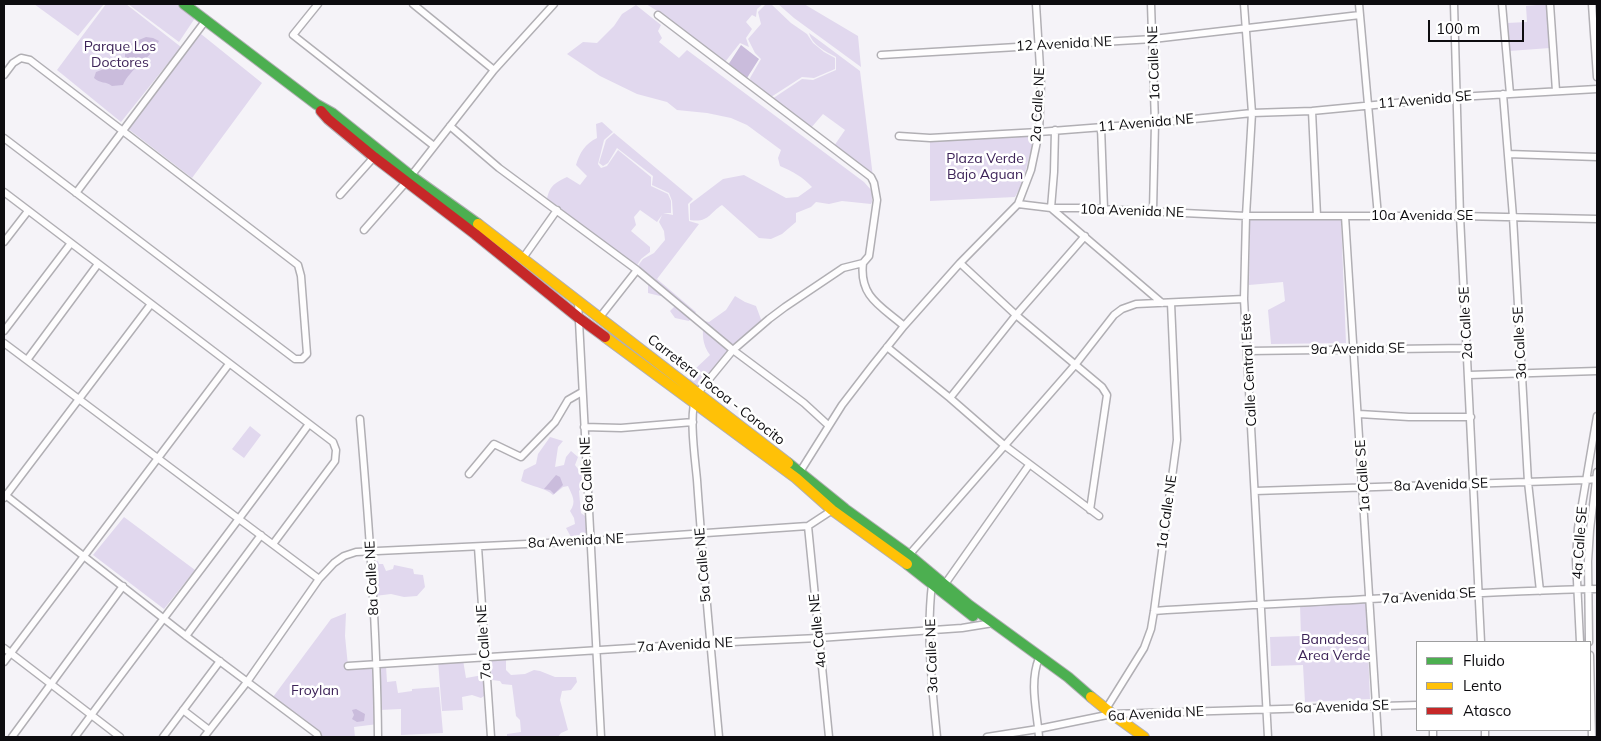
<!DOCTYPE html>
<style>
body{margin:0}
#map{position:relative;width:1601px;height:741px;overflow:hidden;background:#f5f3f8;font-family:Mulish,sans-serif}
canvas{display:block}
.frame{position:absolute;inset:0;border:5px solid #0d0c0f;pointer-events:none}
.legend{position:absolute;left:1416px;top:641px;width:175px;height:90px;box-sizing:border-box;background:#fff;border:1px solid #9e9e9f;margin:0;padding:6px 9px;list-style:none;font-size:15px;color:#0d0c0f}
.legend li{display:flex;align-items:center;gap:10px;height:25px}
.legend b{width:25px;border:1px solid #9e9e9f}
.scale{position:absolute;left:1428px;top:20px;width:96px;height:22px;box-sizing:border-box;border:2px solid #0d0c0f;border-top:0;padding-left:6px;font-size:15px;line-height:18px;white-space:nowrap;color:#0d0c0f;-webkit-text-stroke:4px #fff;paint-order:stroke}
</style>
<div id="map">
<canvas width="1601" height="741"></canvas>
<div class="frame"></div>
<ul class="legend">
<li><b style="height:6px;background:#4caf50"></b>Fluido</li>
<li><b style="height:6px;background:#ffc107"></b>Lento</li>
<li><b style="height:6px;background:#c62828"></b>Atasco</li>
</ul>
<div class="scale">100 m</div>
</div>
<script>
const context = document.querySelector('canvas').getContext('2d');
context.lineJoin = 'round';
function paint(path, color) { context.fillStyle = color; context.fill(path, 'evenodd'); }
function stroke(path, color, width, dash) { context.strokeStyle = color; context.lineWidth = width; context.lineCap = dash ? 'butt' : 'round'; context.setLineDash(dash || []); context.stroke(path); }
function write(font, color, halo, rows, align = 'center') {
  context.font = font + ' Mulish,sans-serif'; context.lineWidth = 5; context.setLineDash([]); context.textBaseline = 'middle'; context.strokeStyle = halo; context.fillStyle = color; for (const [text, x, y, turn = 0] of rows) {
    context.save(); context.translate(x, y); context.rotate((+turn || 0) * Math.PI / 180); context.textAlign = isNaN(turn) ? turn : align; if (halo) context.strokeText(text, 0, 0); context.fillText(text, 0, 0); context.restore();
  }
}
paint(new Path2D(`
 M 34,4 L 104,4 L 78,36 Z
 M 106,4 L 126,4 L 181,47 L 121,122 L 57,70 Z
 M 128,4 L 188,4 L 199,12 L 179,42 Z
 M 646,4 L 763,4 L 757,9 L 756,17 L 752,15 L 746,22 L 752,29 L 746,38 L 749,47 L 740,43 L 725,62 L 659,12 Z
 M 766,4 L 771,4 L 791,23 L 807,34 L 813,43 L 824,52 L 835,58 L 835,69 L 814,78 L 802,77 L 771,97 L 751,83 L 750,78 L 761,59 L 755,53 L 748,39 L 761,24 L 758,12 Z
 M 778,4 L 804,4 L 858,36 L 861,67 L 794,18 Z
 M 1547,4 L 1550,48 L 1509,51 L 1507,23 L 1527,22 L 1526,6 Z
 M 636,5 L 661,25 L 658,31 L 662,38 L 659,42 L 679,58 L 687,50 L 864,182 L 872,191 L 872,202 L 871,204 L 842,201 L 829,204 L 816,202 L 811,207 L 796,213 L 796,222 L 782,234 L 771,239 L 759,238 L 722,205 C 709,213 709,223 690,220 L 690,204 L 723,179 L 744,175 L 786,198 L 798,197 L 812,187 C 803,177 792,171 780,166 L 778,158 L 781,150 L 747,125 L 731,118 L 707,113 L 677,110 L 667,102 L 637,94 L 600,76 L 567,54 L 583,42 L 597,43 L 614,26 L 622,14 Z
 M 809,33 L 860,71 L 873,177 L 834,146 L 845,130 L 823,114 L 810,129 L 772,99 L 802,79 L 813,80 L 836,70 L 836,57 C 825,51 812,45 809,33 Z
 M 201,34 L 262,83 L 192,178 L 127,128 Z
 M 602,122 L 613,132 L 604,140 L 598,164 L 601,168 L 607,166 L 618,150 L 651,177 L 651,186 L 668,194 L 671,201 L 671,213 L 663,213 L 673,215 L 672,201 L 669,193 L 652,185 L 653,176 L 617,148 L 608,163 L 603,166 L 599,163 L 606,140 L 614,133 L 693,199 L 688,204 L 689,221 L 699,224 L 657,279 L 696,312 L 689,321 L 675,318 L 670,311 L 677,304 L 665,294 L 660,296 L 648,293 L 648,283 L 641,278 L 637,267 L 643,259 L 654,253 L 665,240 L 664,231 L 659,222 L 662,215 L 657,222 L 640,210 L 634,217 L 636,225 L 631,231 L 650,247 L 650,252 L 641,259 L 636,267 L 547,199 C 550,185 555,183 567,177 L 580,185 L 587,176 L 576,165 C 580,152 585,144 597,138 L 596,124 Z
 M 1036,131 L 1022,184 L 1015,197 L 930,201 L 930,140 Z
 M 1250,219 L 1341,220 L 1346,343 L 1271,344 L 1268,310 L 1285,301 L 1283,282 L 1249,285 Z
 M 735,296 L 745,302 L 756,306 L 762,322 L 731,349 L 696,390 L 688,382 L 695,369 L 710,355 C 702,344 702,334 704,321 L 709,322 L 726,310 Z
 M 250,426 L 261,435 L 244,458 L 232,449 Z
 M 550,437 L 563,441 L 558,447 L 555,467 L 564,465 L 566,457 L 571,451 L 578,457 L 575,465 L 581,473 L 584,484 L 579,491 L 581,513 L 585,516 L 587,534 L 571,537 L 566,528 L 575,524 L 574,518 L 570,511 C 577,502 572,495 568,486 L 563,487 L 553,495 C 544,487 532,487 521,481 L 524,470 L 536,464 L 538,454 Z
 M 124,517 L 195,570 L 164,609 L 93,555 Z
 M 378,561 L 379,564 L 383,564 L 386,571 L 393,569 L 394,565 L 413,569 L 414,574 L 423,575 L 425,587 L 417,596 L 404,597 L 391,594 L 375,596 L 372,562 Z
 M 1366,603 L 1370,699 L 1305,702 L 1303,665 L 1271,666 L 1270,637 L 1301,636 L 1300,605 Z
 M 346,613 L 345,636 L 348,666 L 377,664 L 378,724 L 354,727 L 355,737 L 321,737 L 318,732 L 273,697 L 331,619 Z
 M 506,659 L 506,670 L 511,675 L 525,674 L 534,670 L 540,671 L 555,677 L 576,677 L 577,682 L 571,690 L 562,691 L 560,700 L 568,730 L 561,733 L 558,737 L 507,737 L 507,734 L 521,732 L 520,720 L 516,716 L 512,685 L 502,684 L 500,681 L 492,680 L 490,660 Z
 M 463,660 L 466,678 L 483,675 L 484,696 L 481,698 L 472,695 L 462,697 L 463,710 L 442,711 L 438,661 Z
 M 379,666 L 386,666 L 387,682 L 396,681 L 398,693 L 412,691 L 412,689 L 439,687 L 443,733 L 401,735 L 401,709 L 379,710 Z`), '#e1d8ee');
paint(new Path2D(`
 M 146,37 L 153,38 L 159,41 C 150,60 130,68 123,85 L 112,86 C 106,81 100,84 94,78 L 96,72 L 104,69 L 105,65 L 117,61 L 121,61 L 125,57 L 125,49 L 134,42 Z
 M 741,45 L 759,59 L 747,78 L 728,65 Z
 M 556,475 L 560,477 L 563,485 L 554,494 L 550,490 L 544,489 Z
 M 356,709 L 365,714 L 364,721 L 357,722 L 352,719 L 354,715 L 352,710 Z`), '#cabcdc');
const street = new Path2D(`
 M 318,4 L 293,35 L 434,146
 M 413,4 L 494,70
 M 1151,4 L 1155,123 L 1153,211
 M 1244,4 L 1252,113 L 1246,216 L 1244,299 L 1268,737
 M 1359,4 L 1378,216
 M 1454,4 L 1460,216 L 1481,642
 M 1502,4 L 1510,94
 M 1550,4 L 1556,91
 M 1592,4 L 1597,77
 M 658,15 L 871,177 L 874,183 L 877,200 L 869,256 L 863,263 L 843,268 L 785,307 L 769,319 L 733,350 L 697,394 C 688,412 695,458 697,480 C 703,566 711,651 719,737
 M 881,55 L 1153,39 L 1360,15
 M 4,75 L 13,63 L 21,58 L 30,60 L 298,265 L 301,276 L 307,354 L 302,359 L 295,359 L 4,138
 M 1503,94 L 1513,217 L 1528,482 L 1540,591
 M 1312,111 L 1317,216
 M 450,126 L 499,168 L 637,270 L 733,350 L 804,403 L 828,425
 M 1101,127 L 1104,209
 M 1055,130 L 1054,172 L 1051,208 L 1162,303
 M 899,136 L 930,138 L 1039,132 L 1155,123 L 1252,113 L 1312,111 L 1458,97 L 1597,89
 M 1508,154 L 1597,157
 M 4,192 L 333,442 L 336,450 L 335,461 L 273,544
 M 76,193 L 206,20
 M 340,195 L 374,157
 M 1018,204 L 1051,208 L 1080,208 L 1246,216 L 1460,216 L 1597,219
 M 1345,216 L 1378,737
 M 364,230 L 407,181 L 494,70 L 554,4
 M 4,242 L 28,211
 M 523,258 L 557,210
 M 863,263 C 859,297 881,306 904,326
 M 960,263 L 1016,315 L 1102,387 L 1107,395 L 1090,510
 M 578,302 L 601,737
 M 600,317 L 637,270
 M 4,331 L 71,243
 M 4,343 L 319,579
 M 887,347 L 950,398 L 1004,445 L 1099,516
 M 1248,351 L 1467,348
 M 27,360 L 98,264
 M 1469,375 L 1597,371
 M 950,398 L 1016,315 L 1085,236
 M 1359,414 L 1409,417 L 1471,417
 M 360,419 C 369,525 377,631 378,737
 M 584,427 L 621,428 L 693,422
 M 469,474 L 494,444 L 521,457 L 555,422 L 568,400 L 582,392
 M 798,475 L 842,405 L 872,366 L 904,326 L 960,263 L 1018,204 L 1031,170 L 1039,132 L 1041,84 L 1036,4
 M 1255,491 L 1586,480 L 1596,479
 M 4,494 L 186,636 L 317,734 L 318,737
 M 4,498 L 151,304
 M 808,526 L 829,737
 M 478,547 L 491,737
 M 909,555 L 1075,365 L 1114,315 L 1122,309 L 1136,304 L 1244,299
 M 932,584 C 926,635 932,686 937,737
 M 945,584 L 1029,465
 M 1154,611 C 1226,606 1298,603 1370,599 C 1446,595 1521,590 1597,589
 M 186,636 L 261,535
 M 1580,642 L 1576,560 L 1578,528 L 1597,416
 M 1589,642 L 1588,561 L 1590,530 L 1597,472
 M 4,648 L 120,737
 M 1590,655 L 1592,737
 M 4,662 L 229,364
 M 348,666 L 710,643 L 819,638 L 962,628 L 993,623
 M 1106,709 L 1144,648 L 1151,629 L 1154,611 L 1177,440 L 1171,303
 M 183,710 L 209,730
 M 1485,730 L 1485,737
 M 12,737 L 123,586
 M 75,737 C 152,632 233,529 309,424
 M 163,737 L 220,661
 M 204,737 L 247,682 L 319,579 L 334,563 L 344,556 L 356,552 L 590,541 L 808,526 L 834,509
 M 987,737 L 1038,729 L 1112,714 L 1417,705
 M 1039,737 C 1037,711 1029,683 1039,658
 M 1433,737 L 1433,730`);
const fast = new Path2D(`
 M 184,4 L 316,104 L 332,113 L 411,176 L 478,224
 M 788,463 L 845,509 L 909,555 L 969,605 L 1068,677 L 1091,697
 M 907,564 L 973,616`);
const slow = new Path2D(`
 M 478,224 L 788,463
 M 605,337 L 796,478 L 832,510 L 907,564
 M 1091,697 L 1112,714 L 1144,737`);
const jam = new Path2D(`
 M 321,111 L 328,119 L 374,157 L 475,234 L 579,318 L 605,337`);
stroke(street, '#b1afb4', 9);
stroke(fast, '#b1afb4', 12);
stroke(slow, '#b1afb4', 12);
stroke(jam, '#b1afb4', 12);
stroke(street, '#fefdfe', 6);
stroke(fast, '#4caf50', 10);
stroke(slow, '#ffc107', 10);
stroke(jam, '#c62828', 10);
write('14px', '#0d0c0f', '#fff', [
 ["12 Avenida NE",1064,44,-3],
 ["1a Calle NE",1154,63,-92],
 ["11 Avenida SE",1425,100,-5],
 ["2a Calle NE",1038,105,-87],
 ["11 Avenida NE",1146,123,-5],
 ["10a Avenida NE",1132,211,2],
 ["10a Avenida SE",1422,216],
 ["2a Calle SE",1466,323,-93],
 ["3a Calle SE",1520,343,-93],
 ["9a Avenida SE",1358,349,-1],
 ["Calle Central Este",1249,370,-93],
 ["Carretera Tocoa - Corocito",716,390,38],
 ["6a Calle NE",587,474,-93],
 ["1a Calle SE",1363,476,-94],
 ["8a Avenida SE",1441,485,-2],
 ["1a Calle NE",1167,512,-82],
 ["8a Avenida NE",576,541,-3],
 ["4a Calle SE",1580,543,-86],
 ["5a Calle NE",703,565,-95],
 ["8a Calle NE",372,578,-93],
 ["7a Avenida SE",1429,596,-4],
 ["4a Calle NE",818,631,-96],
 ["7a Calle NE",484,642,-94],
 ["7a Avenida NE",685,645,-3],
 ["3a Calle NE",932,656,-92],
 ["6a Avenida SE",1342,707,-2],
 ["6a Avenida NE",1156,714,-3]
]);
write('14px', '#3d2358', '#fff', [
 ["Parque Los",120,47],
 ["Doctores",120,63],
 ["Plaza Verde",985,159],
 ["Bajo Aguan",985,175],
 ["Banadesa",1334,640],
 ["Area Verde",1334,656],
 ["Froylan",315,691]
]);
</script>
